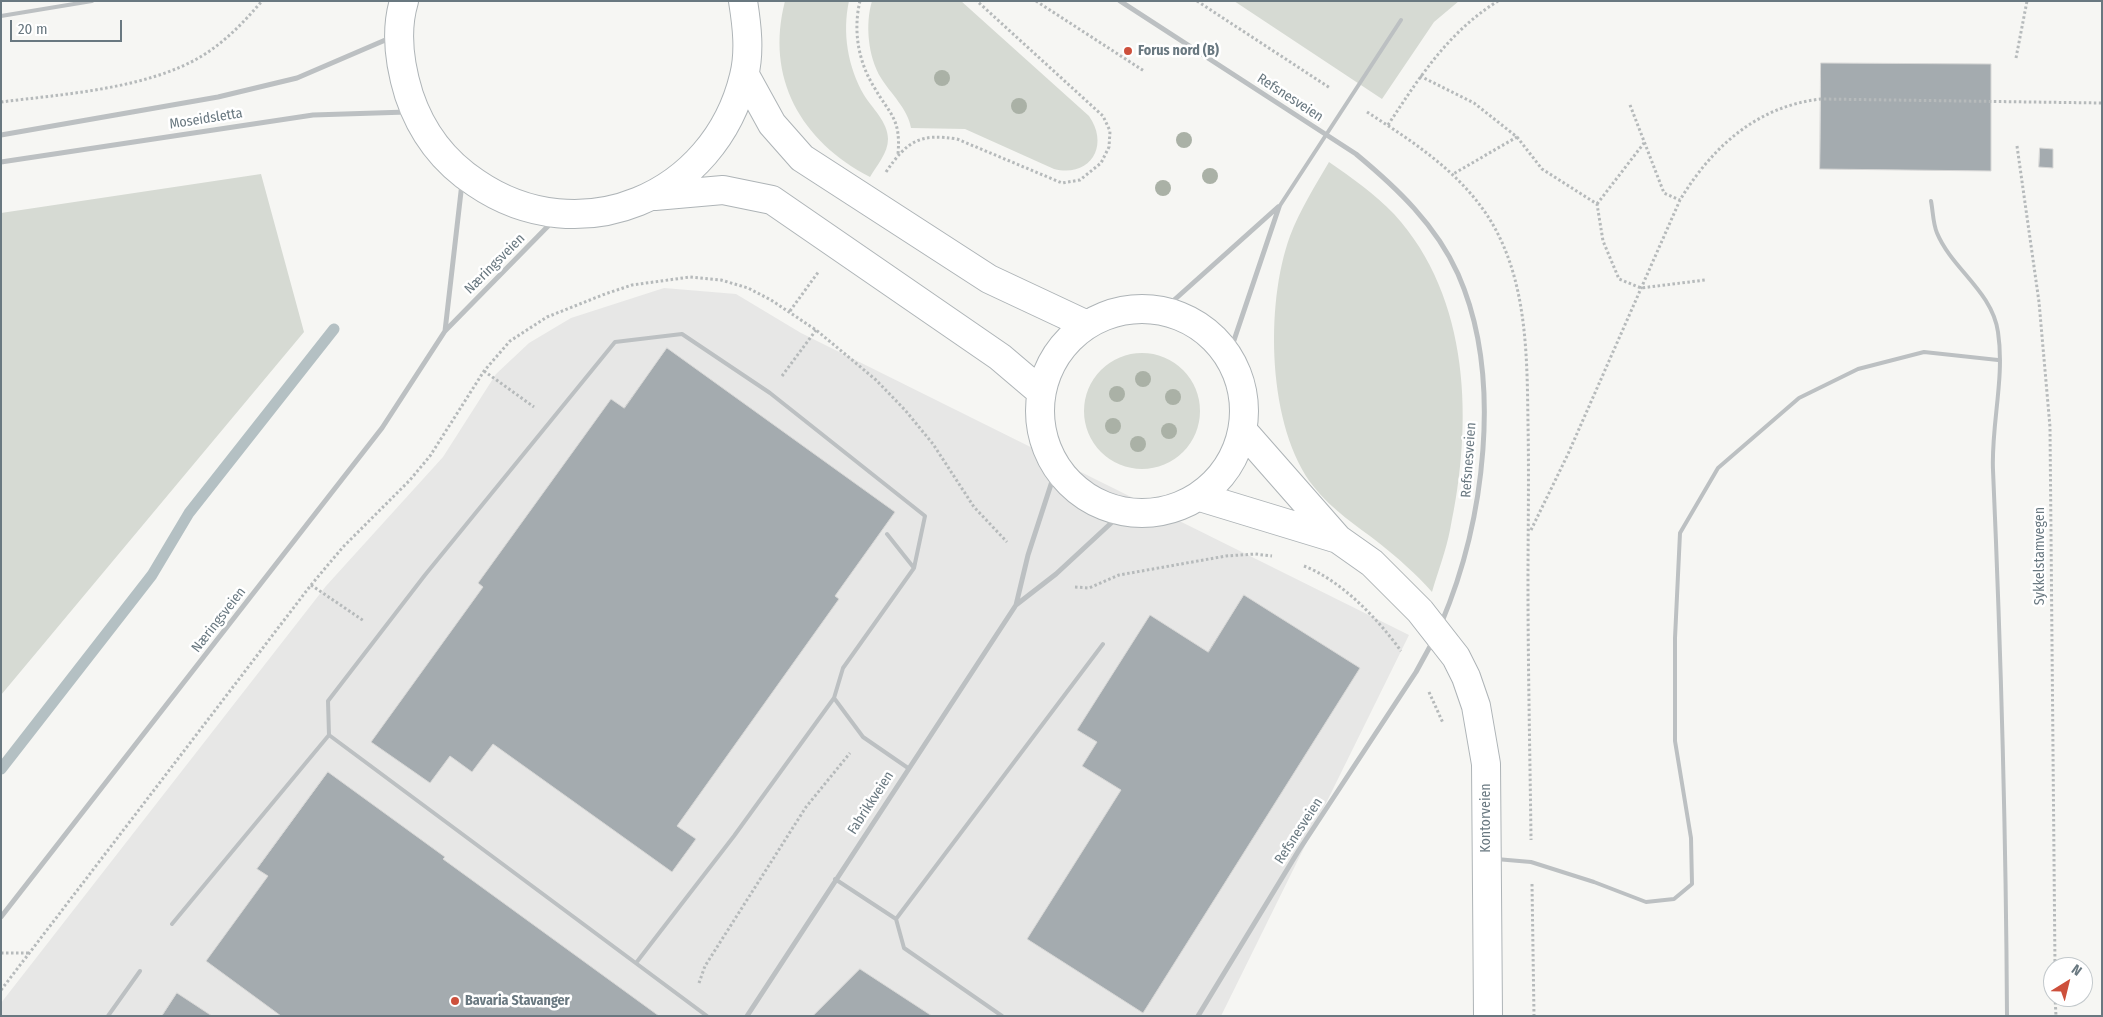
<!DOCTYPE html>
<meta charset="utf-8">
<style>
body{margin:0}
#map{position:relative;width:2103px;height:1017px;overflow:hidden;background:#f6f6f3;font-family:"Fira Sans Condensed",sans-serif}
canvas{display:block}
.frame{position:absolute;inset:0;border:2px solid #697880;pointer-events:none}
.north{position:absolute;left:2043px;top:957px;width:50px;height:50px;box-sizing:border-box;background:#fff;border:1px solid #c3c9cc;border-radius:50%;rotate:36deg;font-size:14px;font-weight:700;line-height:20px;text-align:center;color:#697880}
.north::after{content:'';display:block;margin:auto;width:18px;height:22px;background:#cd503c;clip-path:polygon(50% 0,100% 100%,50% 72%,0 100%)}
.scale{position:absolute;left:10px;top:20px;width:112px;height:22px;box-sizing:border-box;border:2px solid #697880;border-top:0;padding-left:6px;font-size:15px;line-height:18px;white-space:nowrap;color:#697880;-webkit-text-stroke:4px #fff;paint-order:stroke}
</style>
<div id="map">
<canvas width="2103" height="1017"></canvas>
<div class="frame"></div>
<div class="north">N</div>
<div class="scale">20 m</div>
</div>
<script>
const context = document.querySelector('canvas').getContext('2d');
context.lineJoin = 'round';
function paint(path, color) { context.fillStyle = color; context.fill(path, 'evenodd'); }
function stroke(path, color, width, dash) { context.strokeStyle = color; context.lineWidth = width; context.lineCap = dash ? 'butt' : 'round'; context.setLineDash(dash || []); context.stroke(path); }
function write(font, color, halo, rows, align = 'center') {
  context.font = font + ' "Fira Sans Condensed",sans-serif'; context.lineWidth = 5; context.setLineDash([]); context.textBaseline = 'middle'; context.strokeStyle = halo; context.fillStyle = color; for (const [text, x, y, turn = 0] of rows) {
    context.save(); context.translate(x, y); context.rotate((+turn || 0) * Math.PI / 180); context.textAlign = isNaN(turn) ? turn : align; if (halo) context.strokeText(text, 0, 0); context.fillText(text, 0, 0); context.restore();
  }
}
paint(new Path2D(`
 M 664,288 L 736,294 L 801,333 L 1409,635 L 1221,1016 L 1,1016 L 1,1003 L 326,586 L 443,457 L 496,374 L 529,343 L 571,318 Z`), '#e7e7e6');
paint(new Path2D(`
 M 785,1 L 849,1 C 842,33 848,67 864,95 C 872,108 888,122 888,139 C 888,153 877,165 870,177 C 801,141 765,78 785,1 Z
 M 872,1 L 961,1 L 1089,116 C 1110,146 1090,178 1054,169 L 965,129 L 911,128 C 908,109 891,94 881,78 C 868,57 865,24 872,1 Z
 M 1234,1 L 1459,1 L 1434,22 L 1382,99 Z
 M 1329,162 C 1352,178 1375,194 1394,214 C 1471,298 1473,424 1450,530 C 1446,551 1438,571 1432,592 C 1416,574 1398,558 1379,543 C 1356,525 1332,510 1314,487 C 1267,428 1265,304 1290,236 C 1300,210 1315,186 1329,162 Z
 M 261,174 L 304,332 L 1,695 L 1,213 Z
 M1084 411a58 58 0 1 1 116 0a58 58 0 1 1-116 0Z`), '#d6dad3');
stroke(new Path2D(`
 M 1,769 L 152,575 L 189,513 L 334,329`), '#b4c0c3', 11);
const building = new Path2D(`
 M 1821,63 L 1991,64 L 1991,171 L 1820,169 Z
 M 2040,148 L 2053,149 L 2053,168 L 2039,167 Z
 M 667,348 L 895,512 L 835,596 L 839,599 L 677,826 L 696,839 L 672,872 L 493,744 L 472,772 L 450,756 L 430,783 L 371,742 L 483,587 L 478,583 L 611,399 L 624,408 Z
 M 1244,595 L 1360,668 L 1143,1013 L 1027,939 L 1121,790 L 1082,766 L 1097,742 L 1077,730 L 1150,615 L 1208,652 Z
 M 328,772 L 445,857 L 443,859 L 659,1016 L 281,1016 L 206,961 L 268,876 L 257,869 Z
 M 860,969 L 932,1016 L 813,1016 Z
 M 177,993 L 212,1016 L 162,1016 Z`);
paint(building, '#a4abaf');
stroke(building, '#d7d7d6', 1);
const secondary = new Path2D(`
 M 404,1 C 395,31 400,66 409,95 C 421,131 444,162 476,183 C 580,254 715,197 744,76 C 750,52 747,26 743,1
 M 745,75 L 772,124 L 802,158 L 989,279 L 1085,324
 M 655,196 L 723,190 L 772,200 L 1000,357 L 1040,391
 M1040 411a102 102 0 1 1 204 0a102 102 0 1 1-204 0Z
 M 1244,432 L 1338,539 L 1372,563 L 1420,611 L 1456,657 L 1466,677 L 1476,706 L 1486,764 L 1488,1016
 M 1200,497 L 1338,539`);
stroke(secondary, '#aeb4b7', 30);
stroke(new Path2D(`
 M 860,1 C 853,30 858,61 874,87 C 890,115 901,118 898,154
 M 1036,1 L 1144,71
 M 1197,1 L 1330,88
 M 2016,58 L 2027,1
 M 1420,76 L 1474,103 L 1517,137 L 1453,174
 M 1,102 C 64,94 147,89 202,56 C 226,41 244,22 262,1
 M 1630,105 L 1664,193 L 1680,200
 M 1367,112 C 1412,141 1457,170 1487,215 C 1527,276 1527,352 1528,423 C 1529,477 1528,531 1528,585 C 1528,670 1530,755 1531,840
 M 1388,125 C 1419,78 1448,32 1498,1
 M 1517,137 L 1542,169 L 1597,204 L 1603,241 L 1619,279 L 1641,288 L 1705,280
 M 2017,146 L 2039,302 L 2050,427 L 2055,967
 M 886,172 C 907,141 920,133 957,139 L 1062,183 L 1080,180 L 1101,163 L 1109,147 L 1110,131 L 1103,116 L 977,1
 M 1597,204 L 1644,143
 M 790,311 L 819,271
 M 484,371 L 534,407
 M 782,376 L 816,330
 M 1531,530 L 1568,454 L 1680,200 C 1712,147 1757,106 1821,99 L 2102,103
 M 1304,566 C 1342,581 1378,619 1401,651
 M 311,585 L 364,621
 M 1075,587 L 1089,588 L 1119,575 L 1226,556 L 1255,554 L 1272,556
 M 1429,692 L 1443,723
 M 1532,884 L 1534,1016
 M 1,953 L 31,953
 M 699,983 L 705,966 L 806,807 L 850,753
 M 1,990 L 311,585 L 343,547 L 410,480 L 430,456 L 484,371 L 510,341 L 547,317 L 605,294 L 632,285 L 690,277 L 721,280 L 748,288 L 771,300 L 816,330 L 845,354 L 876,380 L 905,410 L 933,444 L 974,507 L 1007,542
 M 2055,997 L 2056,1016`), '#b6babb', 3, [2.5, 2.5]);
stroke(new Path2D(`
 M 1,16 L 92,1
 M 1931,201 C 1933,211 1933,224 1937,233 C 1952,269 1992,291 1998,332 C 2005,378 1991,425 1993,470 C 2001,652 2006,834 2007,1016
 M 1279,207 L 1401,20
 M 887,534 L 914,568 L 843,668 L 834,698 L 863,737 L 908,768
 M 1496,859 L 1531,862 L 1594,882 L 1646,902 L 1674,899 L 1692,884 L 1691,838 L 1675,741 L 1675,638 L 1680,533 L 1718,468 L 1799,398 L 1858,369 L 1924,352 L 1998,360
 M 835,879 L 896,919
 M 172,924 L 329,735
 M 636,963 L 734,836 L 834,698
 M 108,1016 L 140,971
 M 707,1016 L 329,735 L 328,701 L 425,575 L 615,342 L 682,334 L 770,393 L 925,516 L 914,568
 M 1002,1016 L 904,948 L 896,919 L 1103,644`), '#bcc0c2', 4);
stroke(new Path2D(`
 M 1120,1 L 1356,154 C 1397,188 1436,225 1458,274 C 1504,378 1484,523 1441,624
 M 1,135 L 218,97 L 297,78 L 390,38
 M 1,162 L 313,115 L 407,112
 M 1163,310 L 1278,207
 M 445,331 L 462,183
 M 1229,355 L 1279,207
 M 1016,605 L 1028,555 L 1056,469
 M 1,917 L 382,428 L 445,331 L 553,221
 M 747,1016 L 1016,605 L 1056,574 L 1122,513
 M 1198,1016 L 1299,850 L 1416,672 L 1433,641`), '#bcc0c2', 5);
stroke(secondary, '#fff', 28);
context.fillStyle = '#aab1a6';
for (const [x, y] of [
 [942,78],
 [1019,106],
 [1184,140],
 [1210,176],
 [1163,188],
 [1143,379],
 [1117,394],
 [1173,397],
 [1113,426],
 [1169,431],
 [1138,444]
]) { context.beginPath(); context.arc(x, y, 8, 0, 2 * Math.PI); context.fill(); }
for (const [x, y, r, color] of [
 [1128,51,5,"#cd503c"],
 [455,1001,5,"#cd503c"]
]) { const dot = new Path2D(); dot.arc(x, y, r, 0, 2 * Math.PI); context.fillStyle = color; context.fill(dot); stroke(dot, '#fff', 2); }
write('bold 14px', '#697880', '#fff', [
 ["Forus nord (B)",1138,51],
 ["Bavaria Stavanger",465,1001]
], 'left');
write('14px', '#697880', '#fff', [
 ["Refsnesveien",1290,98,33],
 ["Moseidsletta",206,119,-9],
 ["Næringsveien",495,264,-45],
 ["Refsnesveien",1469,460,-86],
 ["Sykkelstamvegen",2040,556,-90],
 ["Næringsveien",219,620,-52],
 ["Fabrikkveien",871,803,-57],
 ["Kontorveien",1486,818,-90],
 ["Refsnesveien",1299,831,-57]
]);
</script>
